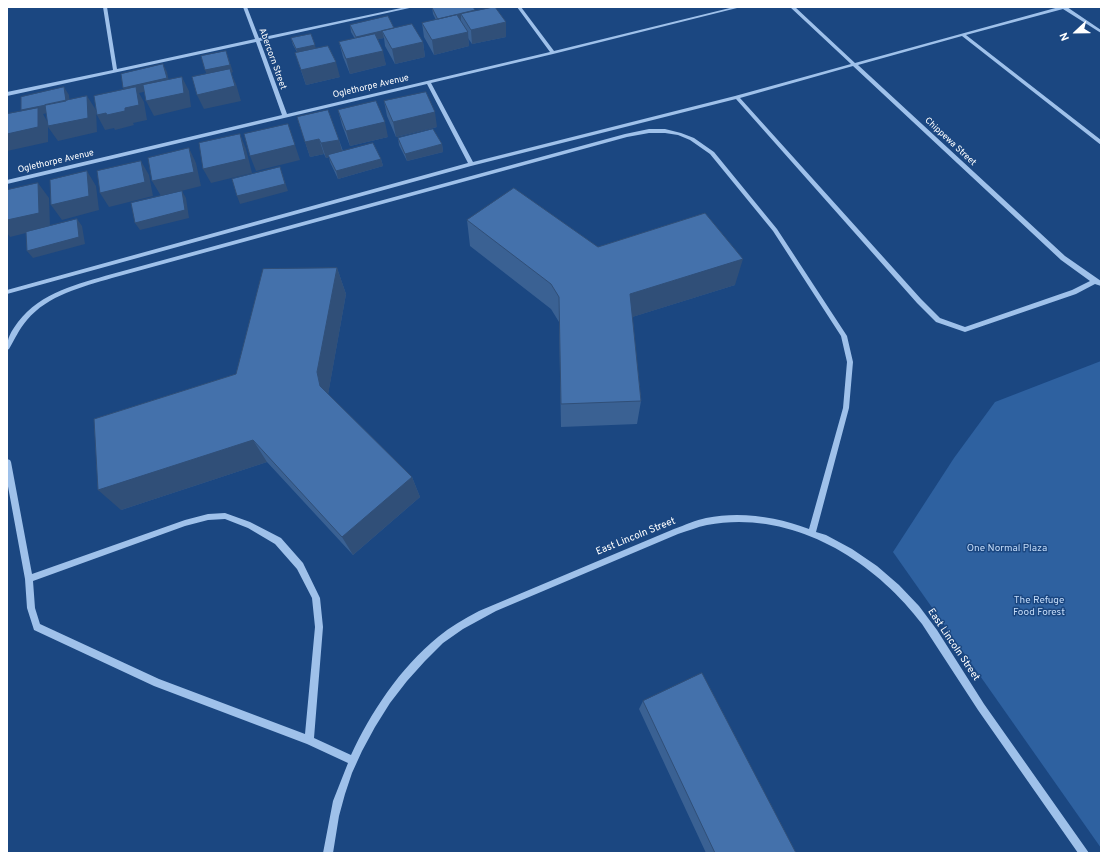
<!DOCTYPE html>
<style>
body{margin:0}
#map{position:relative;width:1108px;height:860px;overflow:hidden;background:#1b4781;font-family:Overpass,sans-serif}
canvas{display:block}
.frame{position:absolute;inset:0;border:8px solid #fff;pointer-events:none}
.north{position:absolute;left:1056px;top:12px;width:40px;height:40px;-webkit-text-stroke:3px #1b4781;paint-order:stroke;rotate:248deg;font-size:11px;font-weight:700;line-height:16px;text-align:center;color:#fff}
.north::after{content:'';display:block;margin:auto;width:14px;height:18px;background:#fff;clip-path:polygon(50% 0,100% 100%,50% 72%,0 100%)}
</style>
<div id="map">
<canvas width="1108" height="860"></canvas>
<div class="frame"></div>
<div class="north">N</div>
</div>
<script>
const context = document.querySelector('canvas').getContext('2d');
context.lineJoin = 'round';
function paint(path, color) { context.fillStyle = color; context.fill(path, 'evenodd'); }
function stroke(path, color, width, dash) { context.strokeStyle = color; context.lineWidth = width; context.lineCap = dash ? 'butt' : 'round'; context.setLineDash(dash || []); context.stroke(path); }
function write(font, color, halo, rows, align = 'center') {
  context.font = font + ' Overpass,sans-serif'; context.lineWidth = 3; context.setLineDash([]); context.textBaseline = 'middle'; context.strokeStyle = halo; context.fillStyle = color; for (const [text, x, y, turn = 0] of rows) {
    context.save(); context.translate(x, y); context.rotate((+turn || 0) * Math.PI / 180); context.textAlign = isNaN(turn) ? turn : align; if (halo) context.strokeText(text, 0, 0); context.fillText(text, 0, 0); context.restore();
  }
}
paint(new Path2D(`
 M 1101,361 L 1101,848 L 893,552 L 954,458 L 995,402 Z`), '#2e61a0');
paint(new Path2D(`
 M 103,7 L 107,7 L 117,69 L 255,39 L 243,7 L 247,7 L 259,38 L 406,7 L 414,7 L 260,41 L 287,114 L 550,52 L 517,7 L 521,7 L 554,51 L 734,7 L 741,7 L 553,54 L 431,83 L 473,162 L 735,96 L 851,64 L 790,7 L 795,7 L 855,63 L 1059,7 L 1067,7 L 1101,30 L 1101,33 L 1063,9 L 966,35 L 1101,140 L 1101,145 L 962,36 L 858,65 L 1065,256 L 1101,281 L 1101,286 L 1095,284 L 1076,294 L 965,332 L 936,322 L 917,303 L 736,99 L 471,166 L 7,294 L 7,290 L 468,163 L 427,84 L 7,184 L 7,180 L 282,115 L 256,42 L 7,96 L 7,92 L 113,70 ZM 853,66 L 1061,260 L 1090,281 L 1072,290 L 965,327 L 940,318 L 921,299 L 740,98 Z
 M 649,129 L 665,129 L 681,133 L 694,138 L 714,152 L 777,229 L 847,336 L 853,362 L 849,408 L 816,532 L 826,535 L 852,549 L 877,566 L 899,585 L 919,606 L 937,630 L 984,704 L 1089,853 L 1078,853 L 978,710 L 922,624 C 873,559 791,509 707,525 C 697,527 688,531 678,534 L 496,611 L 463,629 L 443,643 L 425,661 L 407,681 L 390,703 L 375,727 L 362,751 L 352,773 L 345,794 L 339,816 L 333,853 L 323,853 L 333,801 L 348,763 L 307,744 L 154,686 L 34,630 L 27,608 L 25,579 L 7,481 L 7,459 L 10,460 L 11,462 L 32,574 L 185,520 L 208,514 L 225,513 L 250,522 L 281,538 L 303,563 L 320,598 L 323,627 L 314,738 L 351,755 C 371,712 400,668 438,637 C 450,627 464,619 479,611 L 674,529 C 685,525 696,520 706,518 C 741,511 777,517 809,529 L 843,408 L 847,362 L 841,336 L 773,231 L 710,154 L 690,140 L 678,135 L 665,133 L 649,133 L 627,137 L 112,278 C 82,287 48,295 27,320 C 19,329 15,339 9,349 L 7,350 C 7,337 11,332 18,322 C 41,292 78,284 112,274 L 625,134 ZM 225,519 L 248,528 L 275,544 L 297,569 L 312,598 L 315,627 L 305,734 L 159,679 L 40,624 L 35,608 L 33,581 L 185,526 L 208,520 Z`), '#9fc1ea');
paint(new Path2D(`
 M 432,7 L 475,11 L 506,22 L 506,37 L 472,44 L 468,38 L 469,46 L 434,55 L 424,37 L 422,23 L 436,20 L 433,14 Z
 M 350,25 L 394,28 L 423,42 L 425,57 L 395,64 L 385,46 L 384,38 L 378,39 L 386,65 L 350,74 L 343,57 L 339,42 L 355,39 L 351,32 Z
 M 291,38 L 316,48 L 340,77 L 306,85 L 295,53 L 297,52 L 293,45 Z
 M 384,101 L 437,127 L 396,137 L 387,116 Z
 M 338,110 L 388,137 L 350,146 L 342,125 Z
 M 297,117 L 339,140 L 343,151 L 381,159 L 383,166 L 338,179 L 330,162 L 329,157 L 326,158 L 324,154 L 310,157 Z
 M 398,138 L 442,144 L 443,152 L 407,161 L 399,145 Z
 M 467,220 L 735,285 L 632,317 L 641,401 L 637,424 L 561,427 L 559,322 L 551,309 L 470,246 Z
 M 337,268 L 346,294 L 328,394 L 412,477 L 420,497 L 353,555 L 267,462 L 121,510 L 236,374 Z
 M 643,701 L 796,853 L 706,853 L 639,709 Z`), '#3a6193');
paint(new Path2D(`
 M 475,10 L 461,14 L 461,21 L 439,26 L 438,19 Z
 M 506,22 L 506,37 L 472,44 L 471,30 Z
 M 394,28 L 382,31 L 384,38 L 357,44 L 356,37 Z
 M 468,32 L 469,46 L 434,55 L 432,40 Z
 M 423,42 L 425,57 L 395,64 L 392,49 Z
 M 315,45 L 317,52 L 299,56 L 296,49 Z
 M 226,51 L 233,72 L 231,73 L 236,84 L 241,101 L 204,109 L 197,95 L 208,78 L 205,70 Z
 M 383,51 L 386,65 L 350,74 L 346,59 Z
 M 336,62 L 340,77 L 306,85 L 301,70 Z
 M 163,64 L 167,72 L 170,86 L 139,93 L 144,102 L 147,120 L 133,123 L 134,125 L 115,130 L 114,128 L 105,130 L 97,115 L 125,108 L 127,96 L 123,88 Z
 M 182,77 L 189,91 L 191,107 L 154,116 L 146,101 Z
 M 64,87 L 69,95 L 70,108 L 43,114 L 48,123 L 48,126 L 88,118 L 87,96 L 96,110 L 97,132 L 58,141 L 48,127 L 48,142 L 7,151 L 7,134 L 38,127 L 38,115 L 27,118 L 21,110 L 66,101 Z
 M 435,112 L 437,127 L 396,137 L 393,122 Z
 M 385,122 L 388,137 L 350,146 L 346,131 Z
 M 288,124 L 300,160 L 256,171 L 250,156 Z
 M 240,134 L 246,149 L 252,173 L 211,183 L 203,169 Z
 M 319,139 L 324,154 L 310,157 L 305,142 Z
 M 339,140 L 343,154 L 328,155 L 329,157 L 326,158 L 321,143 Z
 M 442,144 L 443,152 L 407,161 L 405,154 Z
 M 189,148 L 196,163 L 201,186 L 161,196 L 152,181 Z
 M 381,159 L 383,166 L 338,179 L 336,171 Z
 M 141,161 L 149,175 L 153,196 L 109,207 L 100,193 Z
 M 280,167 L 288,191 L 240,204 L 237,196 Z
 M 87,171 L 96,186 L 99,210 L 62,220 L 51,205 Z
 M 38,183 L 49,198 L 50,227 L 10,237 L 7,233 L 7,220 Z
 M 182,191 L 186,198 L 189,218 L 140,230 L 135,223 Z
 M 77,219 L 82,226 L 85,244 L 33,258 L 27,251 Z
 M 743,259 L 735,285 L 626,319 L 630,294 Z
 M 337,268 L 346,294 L 328,395 L 320,386 L 317,372 Z
 M 253,440 L 267,462 L 121,510 L 98,490 Z
 M 412,477 L 420,497 L 353,555 L 342,537 Z`), '#304f78');
const building = new Path2D(`
 M 432,7 L 473,7 L 475,10 L 438,19 Z
 M 495,7 L 506,22 L 471,30 L 461,14 Z
 M 457,15 L 468,32 L 432,40 L 422,23 Z
 M 388,16 L 394,28 L 356,37 L 350,25 Z
 M 412,24 L 423,42 L 392,49 L 382,31 Z
 M 311,34 L 315,45 L 296,49 L 291,38 Z
 M 375,34 L 383,51 L 346,59 L 339,42 Z
 M 328,46 L 336,62 L 301,70 L 295,53 Z
 M 226,51 L 230,65 L 205,70 L 201,56 Z
 M 163,64 L 167,78 L 123,88 L 121,74 Z
 M 230,69 L 235,86 L 197,95 L 192,77 Z
 M 182,77 L 184,93 L 146,101 L 143,85 Z
 M 64,87 L 66,101 L 21,110 L 21,97 Z
 M 136,87 L 139,105 L 125,108 L 125,111 L 107,115 L 106,113 L 97,115 L 94,96 Z
 M 426,92 L 435,112 L 393,122 L 384,101 Z
 M 87,96 L 88,118 L 48,126 L 45,105 Z
 M 376,101 L 385,122 L 346,131 L 338,110 Z
 M 38,108 L 38,127 L 7,134 L 7,114 Z
 M 328,110 L 339,140 L 321,143 L 319,139 L 305,142 L 297,117 Z
 M 288,124 L 295,145 L 250,156 L 244,134 Z
 M 433,129 L 442,144 L 405,154 L 398,138 Z
 M 240,134 L 246,159 L 203,169 L 199,143 Z
 M 373,143 L 381,159 L 336,171 L 328,155 Z
 M 189,148 L 194,172 L 152,181 L 148,158 Z
 M 141,161 L 145,182 L 100,193 L 97,171 Z
 M 280,167 L 285,184 L 237,196 L 232,179 Z
 M 87,171 L 89,196 L 51,205 L 50,180 Z
 M 38,183 L 39,213 L 7,220 L 7,190 Z
 M 514,188 L 598,247 L 705,213 L 743,259 L 630,294 L 641,401 L 561,404 L 559,297 L 551,284 L 467,220 Z
 M 182,191 L 185,210 L 135,223 L 131,203 Z
 M 77,219 L 79,237 L 27,251 L 26,232 Z
 M 337,268 L 317,372 L 320,386 L 412,477 L 342,537 L 253,440 L 98,490 L 94,419 L 236,374 L 263,269 Z
 M 702,673 L 796,853 L 715,853 L 643,701 Z`);
paint(building, '#4471ab');
stroke(building, '#304f78', 1);
write('9px', '#fff', '#1b4781', [
 ["Abercorn Street",272,59,70],
 ["Oglethorpe Avenue",371,87,-13],
 ["Chippewa Street",950,142,43],
 ["Oglethorpe Avenue",56,162,-13]
]);
write('10px', '#fff', '#1b4781', [
 ["East Lincoln Street",636,537,-22],
 ["East Lincoln Street",953,645,56]
]);
write('10px', '#c3dbf8', '#1b4781', [
 ["One Normal Plaza",1007,549],
 ["The Refuge",1039,601],
 ["Food Forest",1039,613]
]);
</script>
